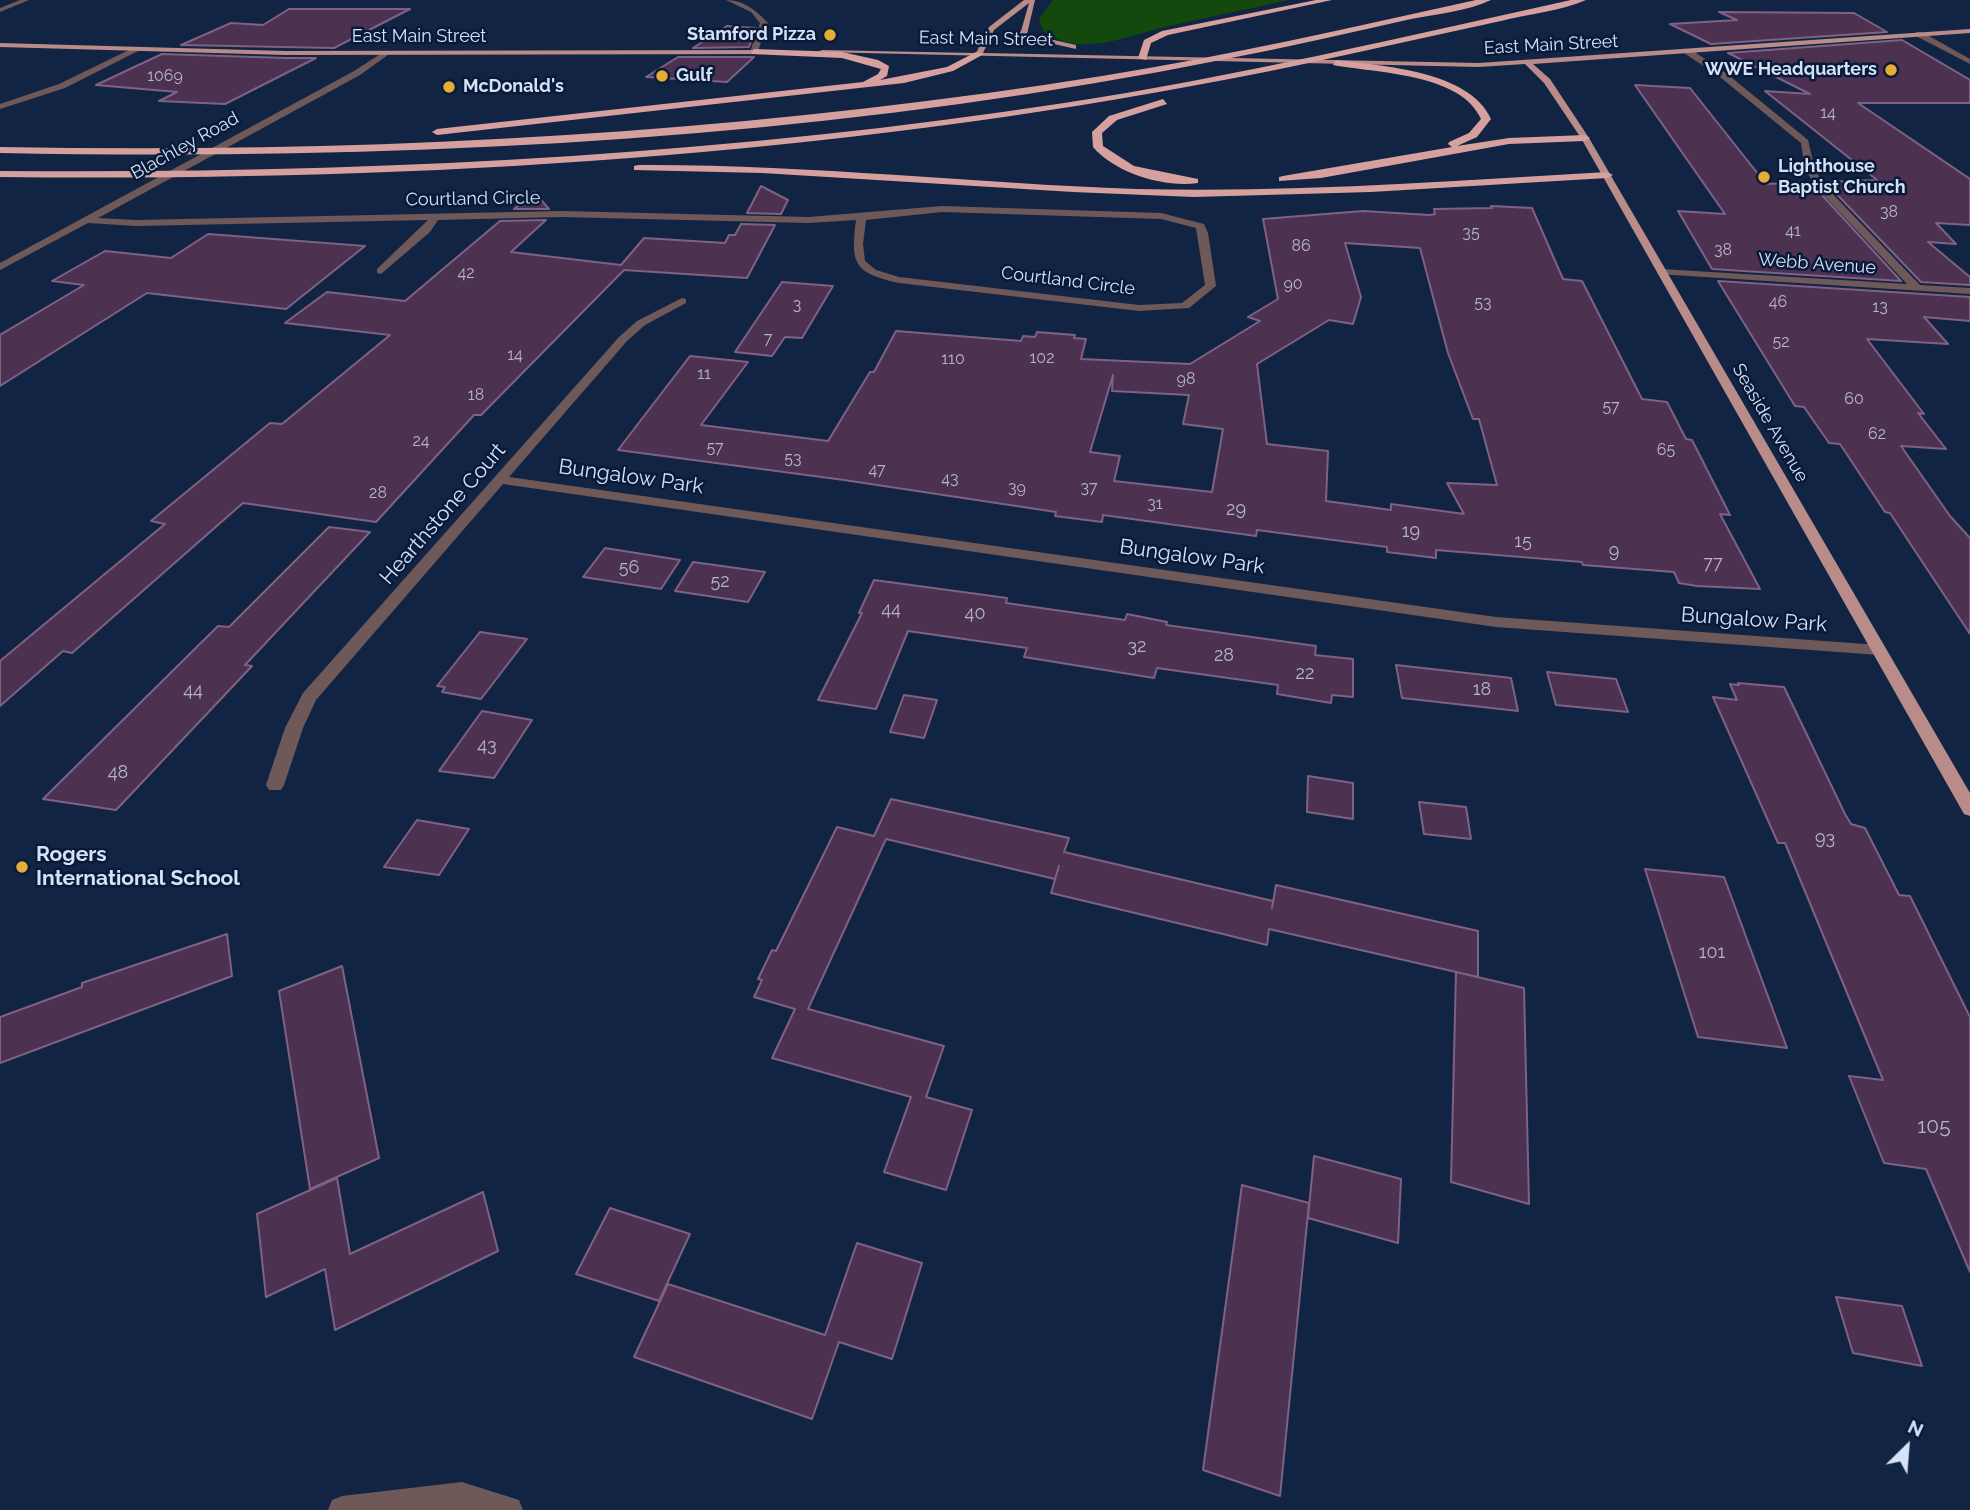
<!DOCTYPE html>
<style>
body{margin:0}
#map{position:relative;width:1970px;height:1510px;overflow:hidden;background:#122444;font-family:Raleway,sans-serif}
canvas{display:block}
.north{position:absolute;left:1872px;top:1412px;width:70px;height:70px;-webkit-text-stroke:5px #091a39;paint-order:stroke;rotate:25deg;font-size:19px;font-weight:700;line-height:28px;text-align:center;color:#d5e1f7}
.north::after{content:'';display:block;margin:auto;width:24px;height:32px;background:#d5e1f7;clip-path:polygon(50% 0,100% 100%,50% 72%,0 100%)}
</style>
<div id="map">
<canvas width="1970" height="1510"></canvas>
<div class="north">N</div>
</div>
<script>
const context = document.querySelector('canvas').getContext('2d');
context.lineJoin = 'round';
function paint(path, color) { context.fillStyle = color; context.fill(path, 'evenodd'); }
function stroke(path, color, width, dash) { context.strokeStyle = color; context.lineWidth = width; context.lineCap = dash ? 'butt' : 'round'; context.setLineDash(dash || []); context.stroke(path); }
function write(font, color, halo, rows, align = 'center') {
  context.font = font + ' Raleway,sans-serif'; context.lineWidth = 5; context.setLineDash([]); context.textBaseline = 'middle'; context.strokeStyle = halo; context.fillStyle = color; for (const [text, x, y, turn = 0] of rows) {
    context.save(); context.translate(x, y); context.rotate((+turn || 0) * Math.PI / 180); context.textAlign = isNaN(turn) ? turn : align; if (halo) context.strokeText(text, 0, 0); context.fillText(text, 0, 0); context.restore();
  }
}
paint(new Path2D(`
 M 1053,0 L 1288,0 C 1246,10 1203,18 1161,28 C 1123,37 1080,58 1043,31 L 1039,19 Z`), '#13490c');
const building = new Path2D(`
 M 289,9 L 410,9 L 334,48 L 181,45 L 231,23 L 263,25 Z
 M 1719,12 L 1854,13 L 1887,32 L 1711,44 L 1670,24 L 1737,20 Z
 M 727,26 L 756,28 L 749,47 L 693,48 Z
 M 1902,40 L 1970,80 L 1970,103 L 1858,103 L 1970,179 L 1970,225 L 1936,223 L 1956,244 L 1928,242 L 1970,277 L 1970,285 L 1921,282 L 1825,182 L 1877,180 L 1765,91 L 1810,94 L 1728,53 Z
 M 162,54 L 286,58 L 316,58 L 225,104 L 159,101 L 177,92 L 96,85 Z
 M 678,57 L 754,57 L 727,82 L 646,77 Z
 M 1635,85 L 1690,88 L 1766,184 L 1810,182 L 1901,281 L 1712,269 L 1678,211 L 1725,214 Z
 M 761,186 L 788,200 L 781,214 L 747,213 Z
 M 534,192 L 549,209 L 514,209 Z
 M 1491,206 L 1532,208 L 1563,279 L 1582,281 L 1642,399 L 1667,402 L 1686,439 L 1692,440 L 1730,515 L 1720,514 L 1760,589 L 1697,586 L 1679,583 L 1674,572 L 1583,565 L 1582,562 L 1436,550 L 1436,558 L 1387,552 L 1387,547 L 1257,530 L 1256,536 L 1103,515 L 1102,522 L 1055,516 L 1056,512 L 844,480 L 618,450 L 690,356 L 748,362 L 701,425 L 828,441 L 870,372 L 874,372 L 896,331 L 1021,341 L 1023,336 L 1035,337 L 1037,332 L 1075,335 L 1074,338 L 1086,339 L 1081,359 L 1190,364 L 1260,321 L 1248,317 L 1278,299 L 1263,219 L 1363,211 L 1430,215 L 1435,214 L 1434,209 L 1492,208 ZM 1345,243 L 1420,248 L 1448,353 L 1473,419 L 1479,419 L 1497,485 L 1447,483 L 1464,514 L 1391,504 L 1391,510 L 1326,501 L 1328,451 L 1267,444 L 1257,364 L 1329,320 L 1353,324 L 1361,297 ZM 1113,375 L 1112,391 L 1189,395 L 1183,424 L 1223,429 L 1212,492 L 1114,481 L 1120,456 L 1090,452 Z
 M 546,220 L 511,252 L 621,265 L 644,238 L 725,243 L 729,235 L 735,235 L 741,224 L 775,225 L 747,278 L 624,270 L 481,415 L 474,415 L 376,522 L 243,503 L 72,653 L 63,651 L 0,706 L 0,661 L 165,524 L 151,521 L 270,423 L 282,424 L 390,335 L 285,323 L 327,292 L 405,301 L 500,221 Z
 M 208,234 L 365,246 L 286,309 L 147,293 L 0,386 L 0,335 L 84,285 L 52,281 L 105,251 L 171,258 Z
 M 1718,281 L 1970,297 L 1970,321 L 1924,317 L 1948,344 L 1867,339 L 1924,414 L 1918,413 L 1946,449 L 1901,446 L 1950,516 L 1970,538 L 1970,634 L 1890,513 L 1885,512 L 1840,444 L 1829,443 L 1804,407 L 1795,406 Z
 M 782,282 L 833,286 L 802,338 L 785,337 L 772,356 L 735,352 Z
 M 329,527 L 370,532 L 245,665 L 252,666 L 116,810 L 43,799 L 218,626 L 229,627 Z
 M 605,548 L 680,560 L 661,589 L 583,577 Z
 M 693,562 L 765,572 L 748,602 L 675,591 Z
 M 874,580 L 1007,598 L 1006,603 L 1125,620 L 1127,614 L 1167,622 L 1166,625 L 1316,646 L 1315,655 L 1353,659 L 1353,697 L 1332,695 L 1331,703 L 1277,694 L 1278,685 L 1157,668 L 1154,678 L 1024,657 L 1027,648 L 908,631 L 876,709 L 818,700 L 862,613 L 859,613 Z
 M 480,632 L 527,639 L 481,699 L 442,692 L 445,687 L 437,686 Z
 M 1396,665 L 1511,678 L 1518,711 L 1402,698 Z
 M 1547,672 L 1616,679 L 1628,712 L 1556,705 Z
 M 1738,683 L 1784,687 L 1845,814 L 1851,824 L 1865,828 L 1899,895 L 1910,896 L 1970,1017 L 1970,1272 L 1926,1169 L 1884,1163 L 1849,1076 L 1883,1080 L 1785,843 L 1778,843 L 1713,697 L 1737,700 L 1730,684 L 1739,685 Z
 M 904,695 L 937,700 L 924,738 L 890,732 Z
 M 482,711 L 532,720 L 494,778 L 439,771 Z
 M 1308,776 L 1353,783 L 1353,819 L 1307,812 Z
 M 891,799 L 1069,838 L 1064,852 L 1273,901 L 1272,908 L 1276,885 L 1478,931 L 1478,977 L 1269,929 L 1267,945 L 1219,933 L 1051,893 L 1059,866 L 1055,879 L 886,839 L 808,1009 L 944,1046 L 926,1097 L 972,1110 L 946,1190 L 884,1172 L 911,1097 L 772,1058 L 795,1009 L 754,997 L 762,980 L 758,979 L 772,950 L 776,951 L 837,827 L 874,836 Z
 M 1419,802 L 1466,807 L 1471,839 L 1424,834 Z
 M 417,820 L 469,829 L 439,875 L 384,867 Z
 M 1645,869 L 1724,877 L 1787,1048 L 1698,1037 Z
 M 227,934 L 232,976 L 0,1063 L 0,1017 L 82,987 L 82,983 Z
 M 342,966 L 379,1158 L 310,1189 L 279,991 Z
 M 1456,972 L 1524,988 L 1529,1204 L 1451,1182 Z
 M 1314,1156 L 1401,1179 L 1398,1243 L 1308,1218 Z
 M 337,1178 L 350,1254 L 483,1192 L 498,1251 L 335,1330 L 325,1269 L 266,1297 L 257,1214 Z
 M 1242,1185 L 1309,1203 L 1280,1496 L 1203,1470 Z
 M 610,1208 L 690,1234 L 659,1301 L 576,1274 Z
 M 857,1243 L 922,1263 L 892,1359 L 839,1342 L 812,1419 L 634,1357 L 668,1284 L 825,1335 Z
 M 1836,1297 L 1902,1306 L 1922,1366 L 1853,1353 Z`);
paint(building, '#4c3151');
stroke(building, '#7f6184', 2);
paint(new Path2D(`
 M 20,0 L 29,0 L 0,12 L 0,8 Z
 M 726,0 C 743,0 756,10 768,23 L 757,54 L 750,52 L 760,23 L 751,12 Z
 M 1916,32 L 1922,32 L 1970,59 L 1970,64 L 1916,36 Z
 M 135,47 L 142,49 L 65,88 L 0,109 L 0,104 L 59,84 Z
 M 1684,49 L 1690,49 L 1726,73 L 1808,140 L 1815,170 L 1825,186 L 1920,285 L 1970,288 L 1970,294 L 1658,274 L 1657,272 L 1662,269 L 1907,284 L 1819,190 L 1805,170 L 1801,143 L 1720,77 L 1684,53 Z
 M 385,51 L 388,55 L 360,75 L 98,218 L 136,220 L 562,211 L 809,217 L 942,206 L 1161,213 L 1204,224 L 1208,233 L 1216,286 L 1189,308 L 1139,311 L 899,283 C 855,273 850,265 856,220 L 809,223 L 562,217 L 438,220 L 430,232 L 381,274 L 377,273 L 377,269 L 428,220 L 136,226 L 88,223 L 0,270 L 0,263 L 354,71 ZM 942,212 L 1161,219 L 1196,228 L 1205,285 L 1182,303 L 1139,305 L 899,277 L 876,270 L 865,261 L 863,244 L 866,220 Z
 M 682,298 L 686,299 L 686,303 L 645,325 L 627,341 L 509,477 L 1496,617 L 1879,645 L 1887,650 L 1879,655 L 1496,627 L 503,484 L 316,700 L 303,728 L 284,785 L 281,790 L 269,790 L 266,785 L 285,728 L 303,693 L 619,337 L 637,321 Z
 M 462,1482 L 519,1500 L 523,1510 L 328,1510 L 332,1500 L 342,1496 Z`), '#6f5958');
paint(new Path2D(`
 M 1024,0 L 1035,0 L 1027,34 L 1076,45 L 1076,49 L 1023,37 L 1018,43 L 1012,43 L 1021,31 L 1029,3 L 994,30 L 983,53 L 1479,63 L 1970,29 L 1970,33 L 1533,64 L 1550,79 L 1589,138 L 1970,793 L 1970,816 L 1964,814 L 1581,138 L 1544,83 L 1525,64 L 1479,67 L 818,52 L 822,50 L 976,53 L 989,27 Z
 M 0,43 L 286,51 L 777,50 L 781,52 L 777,54 L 286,55 L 0,47 Z`), '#b98c8a');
paint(new Path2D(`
 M 1316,0 L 1332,0 L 1168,35 L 1151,43 L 1146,60 L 1138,58 L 1144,40 L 1162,31 Z
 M 1476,0 L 1491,0 C 1468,11 1437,14 1411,19 C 1349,33 1288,47 1226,59 C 823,140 410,161 0,153 L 0,147 C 370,154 737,134 1102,76 C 1228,56 1352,27 1476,0 Z
 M 1571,0 L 1586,0 C 1561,11 1528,14 1501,21 C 1435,35 1370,50 1304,64 C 874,154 438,182 0,177 L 0,171 C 356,174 711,157 1064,103 C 1234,77 1403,37 1571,0 Z
 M 754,49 L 842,52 L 878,60 L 889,66 L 887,76 L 880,80 L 947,67 L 976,52 L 984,54 L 953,71 L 904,83 L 437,135 L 432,132 L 437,129 L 863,82 L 878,74 L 881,69 L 842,58 L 751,54 Z
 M 1336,60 C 1383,66 1470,71 1491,119 L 1477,137 L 1457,146 L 1509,138 L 1585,135 L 1590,138 L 1585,141 L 1509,144 L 1321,178 L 1279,181 L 1279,177 L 1283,176 L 1452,147 L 1448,144 L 1449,142 L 1469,133 L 1481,119 C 1461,73 1375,73 1333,65 Z
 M 1163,99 L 1167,104 L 1117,120 L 1102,133 L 1103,146 L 1134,166 L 1198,179 L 1198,183 C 1164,188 1115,173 1093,147 L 1092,132 L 1109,116 Z
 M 638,165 C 804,164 969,183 1136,189 C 1293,193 1450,181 1607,172 L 1613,175 L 1607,178 L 1371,192 L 1194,197 L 1073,192 L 762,173 L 634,170 L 634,166 Z`), '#d6a09e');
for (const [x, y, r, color] of [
 [830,35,7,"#e5ad36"],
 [1891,70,7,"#e5ad36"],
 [662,76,7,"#e5ad36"],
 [449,87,7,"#e5ad36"],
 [1764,177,7,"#e5ad36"],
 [22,867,7,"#e5ad36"]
]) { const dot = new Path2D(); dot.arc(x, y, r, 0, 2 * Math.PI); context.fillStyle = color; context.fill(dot); stroke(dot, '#091a39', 2.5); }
write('16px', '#b3b5ce', null, [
 ["1069",165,76],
 ["14",1828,113],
 ["38",1889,212],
 ["41",1793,231],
 ["35",1471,233],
 ["86",1301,246],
 ["38",1723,250],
 ["42",466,273],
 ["90",1293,284],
 ["46",1778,302],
 ["53",1483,303],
 ["3",797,305],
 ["13",1880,307],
 ["7",768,339],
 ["52",1781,342],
 ["14",515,355],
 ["102",1042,358],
 ["110",953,359],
 ["11",704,374],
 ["98",1186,379],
 ["18",476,395],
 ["60",1854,399],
 ["57",1611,407],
 ["62",1877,434],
 ["24",421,441],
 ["57",715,448],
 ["65",1666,450],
 ["53",793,459],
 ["47",877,470],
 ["43",950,479],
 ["39",1017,488],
 ["37",1089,488],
 ["28",378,493],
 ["31",1155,504]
]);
write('bold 18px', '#d5e1f7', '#091a39', [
 ["Stamford Pizza",816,35,"right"],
 ["WWE Headquarters",1877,70,"right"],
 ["Gulf",676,76],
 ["McDonald's",463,87],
 ["Lighthouse",1778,167],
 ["Baptist Church",1778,188]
], 'left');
write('18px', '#d5e1f7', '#091a39', [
 ["East Main Street",419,37],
 ["East Main Street",986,39,1],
 ["East Main Street",1551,45,-3],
 ["Blachley Road",185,146,-29],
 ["Courtland Circle",473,199,-1],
 ["Webb Avenue",1817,264,4],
 ["Courtland Circle",1068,281,7],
 ["Seaside Avenue",1770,423,60]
]);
write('18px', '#b3b5ce', null, [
 ["29",1236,510],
 ["19",1411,532],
 ["15",1523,542],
 ["9",1614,552],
 ["77",1713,564],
 ["56",629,568],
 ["52",720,582],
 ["44",891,610],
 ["40",975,614],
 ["32",1137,647],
 ["28",1224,656],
 ["22",1305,674],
 ["18",1482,690],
 ["44",193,691],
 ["43",487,746],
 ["48",118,773],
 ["93",1825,839],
 ["101",1712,953]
]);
write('21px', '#d5e1f7', '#091a39', [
 ["Bungalow Park",631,477,8],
 ["Hearthstone Court",443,514,-49],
 ["Bungalow Park",1192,557,8],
 ["Bungalow Park",1754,620,4]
]);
write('bold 21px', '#d5e1f7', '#091a39', [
 ["Rogers",36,855],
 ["International School",36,879]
], 'left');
write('21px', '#b3b5ce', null, [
 ["105",1934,1127]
]);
</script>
